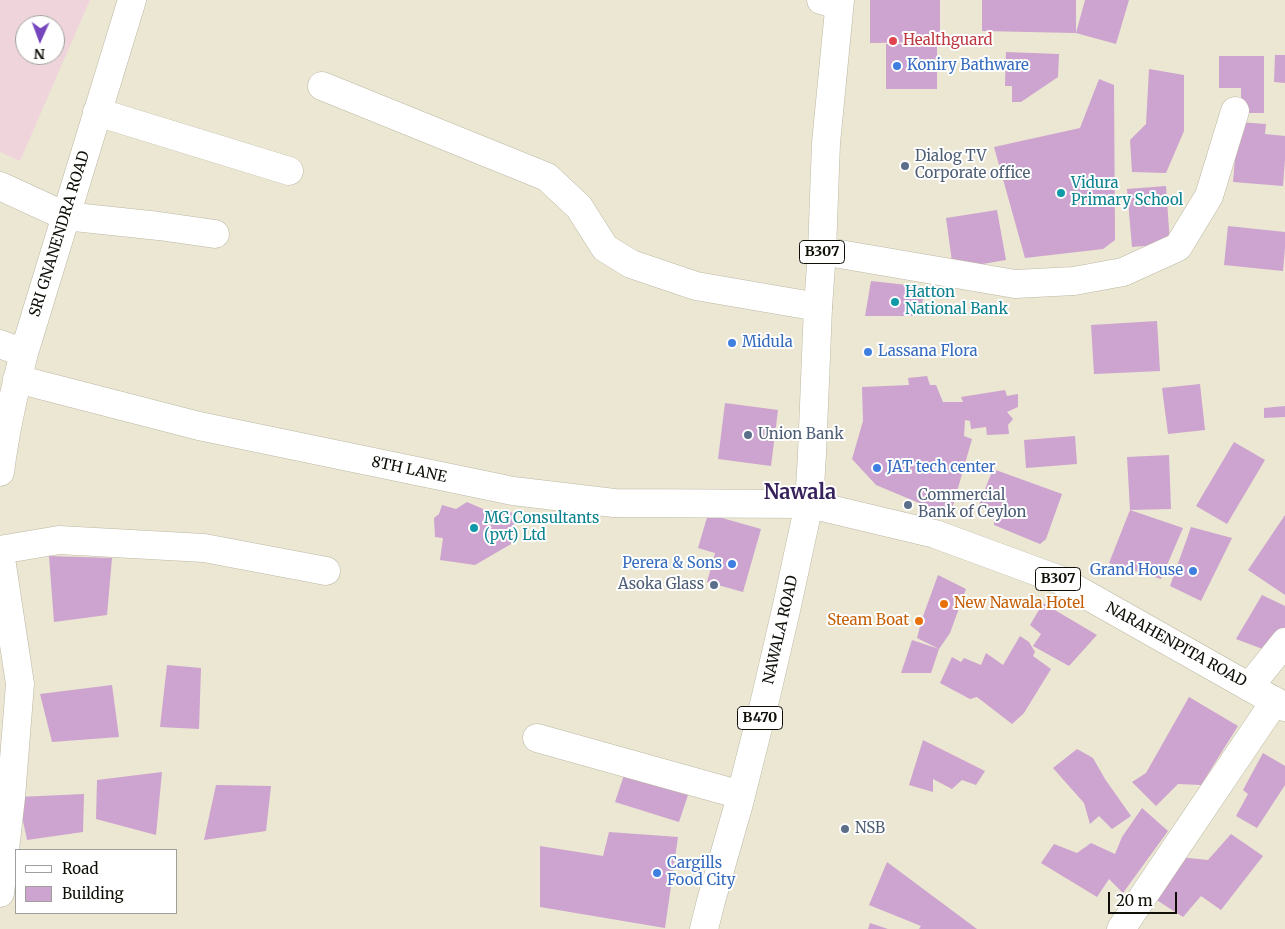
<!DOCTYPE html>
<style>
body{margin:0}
#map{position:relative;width:1285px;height:929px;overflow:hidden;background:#ebe7d2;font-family:Merriweather,serif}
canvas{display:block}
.legend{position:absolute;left:15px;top:849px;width:162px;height:65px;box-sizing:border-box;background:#fff;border:1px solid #9f9f9c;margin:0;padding:6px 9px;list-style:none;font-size:15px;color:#0f0e07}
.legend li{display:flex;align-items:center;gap:10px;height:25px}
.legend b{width:25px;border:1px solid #9f9f9c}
.north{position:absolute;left:15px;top:15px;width:50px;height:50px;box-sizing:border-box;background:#fff;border:1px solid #9f9f9c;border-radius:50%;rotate:182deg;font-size:14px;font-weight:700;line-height:20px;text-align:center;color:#0f0e07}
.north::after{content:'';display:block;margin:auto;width:18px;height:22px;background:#7546be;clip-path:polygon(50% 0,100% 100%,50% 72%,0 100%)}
.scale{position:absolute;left:1108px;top:892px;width:69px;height:22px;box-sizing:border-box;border:2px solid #0f0e07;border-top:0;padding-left:6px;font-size:15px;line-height:18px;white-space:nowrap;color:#0f0e07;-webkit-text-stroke:4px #fff;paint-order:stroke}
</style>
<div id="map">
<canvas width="1285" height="929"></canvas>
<ul class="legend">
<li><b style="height:6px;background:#fff"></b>Road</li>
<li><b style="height:14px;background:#cda3cf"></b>Building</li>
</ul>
<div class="north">N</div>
<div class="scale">20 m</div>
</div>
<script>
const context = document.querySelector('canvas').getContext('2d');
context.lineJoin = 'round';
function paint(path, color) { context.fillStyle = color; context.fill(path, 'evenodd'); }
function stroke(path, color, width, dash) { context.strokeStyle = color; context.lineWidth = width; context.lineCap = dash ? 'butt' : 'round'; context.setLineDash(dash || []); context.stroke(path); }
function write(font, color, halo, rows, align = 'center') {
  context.font = font + ' Merriweather,serif'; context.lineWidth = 4; context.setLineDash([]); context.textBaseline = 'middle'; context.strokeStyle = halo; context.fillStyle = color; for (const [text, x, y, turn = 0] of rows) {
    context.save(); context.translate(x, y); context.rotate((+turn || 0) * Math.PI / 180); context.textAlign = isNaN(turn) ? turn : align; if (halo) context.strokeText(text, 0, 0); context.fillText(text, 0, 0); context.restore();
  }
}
paint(new Path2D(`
 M 0,0 L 90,0 L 20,161 L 0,152 ZM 25,25 L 55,25 L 55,55 L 25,55 Z`), '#efd5db');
paint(new Path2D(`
 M 870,0 L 940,0 L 940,42 L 870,43 Z
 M 982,0 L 1076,0 L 1076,33 L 982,31 Z
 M 1085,0 L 1129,0 L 1116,44 L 1076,33 Z
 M 886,44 L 937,44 L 937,89 L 886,89 Z
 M 1006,52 L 1059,54 L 1058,77 L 1021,102 L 1012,102 L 1012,86 L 1005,86 Z
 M 1275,55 L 1285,55 L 1285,83 L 1274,82 Z
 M 1219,56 L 1264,56 L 1264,113 L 1241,113 L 1241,88 L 1219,88 Z
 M 1149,69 L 1184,75 L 1184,131 L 1166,173 L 1132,172 L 1130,140 L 1146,124 Z
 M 1099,79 L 1114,85 L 1115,240 L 1103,249 L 1025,258 L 994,147 L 1080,128 Z
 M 1238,122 L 1266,124 L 1265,134 L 1285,136 L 1285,159 L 1283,186 L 1233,182 Z
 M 1166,186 L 1170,244 L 1132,247 L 1127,189 Z
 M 997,210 L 1006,260 L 953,269 L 946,218 Z
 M 1228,226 L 1285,232 L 1285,247 L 1283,271 L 1224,265 Z
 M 871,281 L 925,287 L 920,316 L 865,316 Z
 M 1157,321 L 1160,371 L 1094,374 L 1091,325 Z
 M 927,376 L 930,385 L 936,385 L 943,402 L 963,402 L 961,397 L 1005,390 L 1007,396 L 1018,394 L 1018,407 L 1007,412 L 1013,419 L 1008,425 L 1009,434 L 987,435 L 986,427 L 971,429 L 970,421 L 965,420 L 964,436 L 972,439 L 950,516 L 876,485 L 852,459 L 863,421 L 862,387 L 909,385 L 908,378 Z
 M 1200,384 L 1205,430 L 1168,434 L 1162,388 Z
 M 725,403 L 778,410 L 771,466 L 718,459 Z
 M 1285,406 L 1285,417 L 1264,418 L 1264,408 Z
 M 1075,436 L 1077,464 L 1026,468 L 1024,440 Z
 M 1234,442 L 1265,460 L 1227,524 L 1196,506 Z
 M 1169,455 L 1171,509 L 1130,510 L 1127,457 Z
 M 993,469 L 1062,494 L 1046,539 L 1040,544 L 994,525 L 994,513 L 978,507 Z
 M 467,502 L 483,509 L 516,513 L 511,544 L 475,565 L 440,560 L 443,538 L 435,537 L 434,518 L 439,514 L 442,505 L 456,509 Z
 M 1130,510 L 1183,528 L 1161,579 L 1109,563 Z
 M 708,514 L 761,529 L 743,592 L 707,582 L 715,553 L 698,548 Z
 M 1285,515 L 1285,595 L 1248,570 Z
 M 1191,527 L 1232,538 L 1201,601 L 1170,586 Z
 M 49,556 L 112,558 L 107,615 L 54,622 Z
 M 938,575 L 966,589 L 950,633 L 939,649 L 917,638 L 922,619 Z
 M 1262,595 L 1285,606 L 1285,632 L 1273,653 L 1236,639 Z
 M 1043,603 L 1097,635 L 1069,666 L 1033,646 L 1041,634 L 1030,625 Z
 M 1020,636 L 1029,642 L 1035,652 L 1033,656 L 1051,669 L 1024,713 L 1012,724 L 977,697 L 970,699 L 940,683 L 952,657 L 961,662 L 964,658 L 981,665 L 986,653 L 1003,665 Z
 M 912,640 L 939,649 L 931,673 L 901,673 Z
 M 167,665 L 201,668 L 199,729 L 160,727 Z
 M 112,685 L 119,737 L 52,742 L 40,694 Z
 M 1189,697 L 1238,726 L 1201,785 L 1178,784 L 1156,806 L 1132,782 L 1146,773 Z
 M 923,740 L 985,771 L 976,785 L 962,780 L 952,789 L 933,779 L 933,792 L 909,785 Z
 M 1077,749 L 1093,758 L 1105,779 L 1131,816 L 1112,829 L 1099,816 L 1090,824 L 1084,803 L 1053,768 Z
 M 1263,753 L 1285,766 L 1285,785 L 1257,828 L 1236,816 L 1248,794 L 1243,790 Z
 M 627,766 L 691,786 L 679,822 L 615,802 Z
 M 162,772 L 156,835 L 96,819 L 97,780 Z
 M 216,785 L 271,786 L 266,831 L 204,840 Z
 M 84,794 L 83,832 L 27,840 L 18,797 Z
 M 1142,808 L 1168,831 L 1123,893 L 1109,879 L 1097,897 L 1041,863 L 1054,844 L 1077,853 L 1091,843 L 1115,854 L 1122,837 Z
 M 609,832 L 678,837 L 665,928 L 540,907 L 540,846 L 603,856 Z
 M 1231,834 L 1263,856 L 1221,910 L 1201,896 L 1183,917 L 1152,897 L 1179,857 L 1208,860 Z
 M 887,862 L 977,929 L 919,929 L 921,926 L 869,905 Z
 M 870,923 L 888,929 L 868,929 Z`), '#cda3cf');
const minor = new Path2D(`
 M 821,0 L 839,5
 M 322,86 L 547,177 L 579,207 L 605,248 L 631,264 L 696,286 L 818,307
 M 97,112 L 289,171
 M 0,186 L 65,216 L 159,226 L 215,234
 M 822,251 L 1015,284 L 1074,281 L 1123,272 L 1178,247 L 1209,196 L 1235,111
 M 0,344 L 24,353
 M 17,379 L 199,426 L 513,491 L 614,503 L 809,504
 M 0,472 C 5,432 14,392 24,353 L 132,0
 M 0,550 L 59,540 L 204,548 L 326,571
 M 0,552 L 20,684 L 11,797 L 0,893
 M 1249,687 L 1285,642
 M 537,738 L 741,795
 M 1121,929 L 1275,701`);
const major = new Path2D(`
 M 809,504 L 935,534 L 1060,580 L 1285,707
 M 704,929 L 711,901 L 738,807 L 766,696 L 786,610 L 809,504 L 812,454 L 818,307 L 822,251 L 826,143 L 840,0`);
stroke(minor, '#bcb8a3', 29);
stroke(major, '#bcb8a3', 29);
stroke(minor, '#fff', 28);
stroke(major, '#fff', 28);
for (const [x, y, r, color] of [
 [893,41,5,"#e0444e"],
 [897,66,5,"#3f7fe0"],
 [905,166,5,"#5c6f8a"],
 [1061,193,5,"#0f9aa8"],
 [895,302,5,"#0f9aa8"],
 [732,343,5,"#3f7fe0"],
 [868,352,5,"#3f7fe0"],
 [748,435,5,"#5c6f8a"],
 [877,468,5,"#3f7fe0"],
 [908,505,5,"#5c6f8a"],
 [474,528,5,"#0f9aa8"],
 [732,564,5,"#3f7fe0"],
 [1193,571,5,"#3f7fe0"],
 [714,585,5,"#5c6f8a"],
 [944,604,5,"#e8710a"],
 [919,621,5,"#e8710a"],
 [845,829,5,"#5c6f8a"],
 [657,873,5,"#3f7fe0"]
]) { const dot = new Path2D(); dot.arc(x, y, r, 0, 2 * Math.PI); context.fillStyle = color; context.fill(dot); stroke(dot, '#fff', 2); }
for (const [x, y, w] of [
 [822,252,45],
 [1058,579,45],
 [760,718,45]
]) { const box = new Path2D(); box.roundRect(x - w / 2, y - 11.5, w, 23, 4); context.fillStyle = '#fff'; context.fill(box); stroke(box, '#0f0e07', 1); }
write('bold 14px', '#0f0e07', null, [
 ["B307",822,252],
 ["B307",1058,579],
 ["B470",760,718]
]);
write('15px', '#be3a42', '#fff', [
 ["Healthguard",903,41]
], 'left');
write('15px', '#366cbe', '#fff', [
 ["Koniry Bathware",907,66],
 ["Midula",742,343],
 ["Lassana Flora",878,352],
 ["JAT tech center",887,468],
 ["Perera & Sons",722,564,"right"],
 ["Grand House",1183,571,"right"],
 ["Cargills",667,864],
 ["Food City",667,881]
], 'left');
write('15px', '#4e5e75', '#fff', [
 ["Dialog TV",915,157],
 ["Corporate office",915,174],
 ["Union Bank",758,435],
 ["Commercial",918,496],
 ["Bank of Ceylon",918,513],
 ["Asoka Glass",704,585,"right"],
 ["NSB",855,829]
], 'left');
write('15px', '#0d838f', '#fff', [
 ["Vidura",1071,184],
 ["Primary School",1071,201],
 ["Hatton",905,293],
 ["National Bank",905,310],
 ["MG Consultants",484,519],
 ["(pvt) Ltd",484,536]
], 'left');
write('15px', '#0f0e07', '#fff', [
 ["SRI GNANENDRA ROAD",60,234,-73],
 ["8TH LANE",409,470,12],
 ["NAWALA ROAD",781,630,-77],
 ["NARAHENPITA ROAD",1176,645,29]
]);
write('15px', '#c56008', '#fff', [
 ["New Nawala Hotel",954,604],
 ["Steam Boat",909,621,"right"]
], 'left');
write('bold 20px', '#37215b', '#fff', [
 ["Nawala",800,493]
]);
</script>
